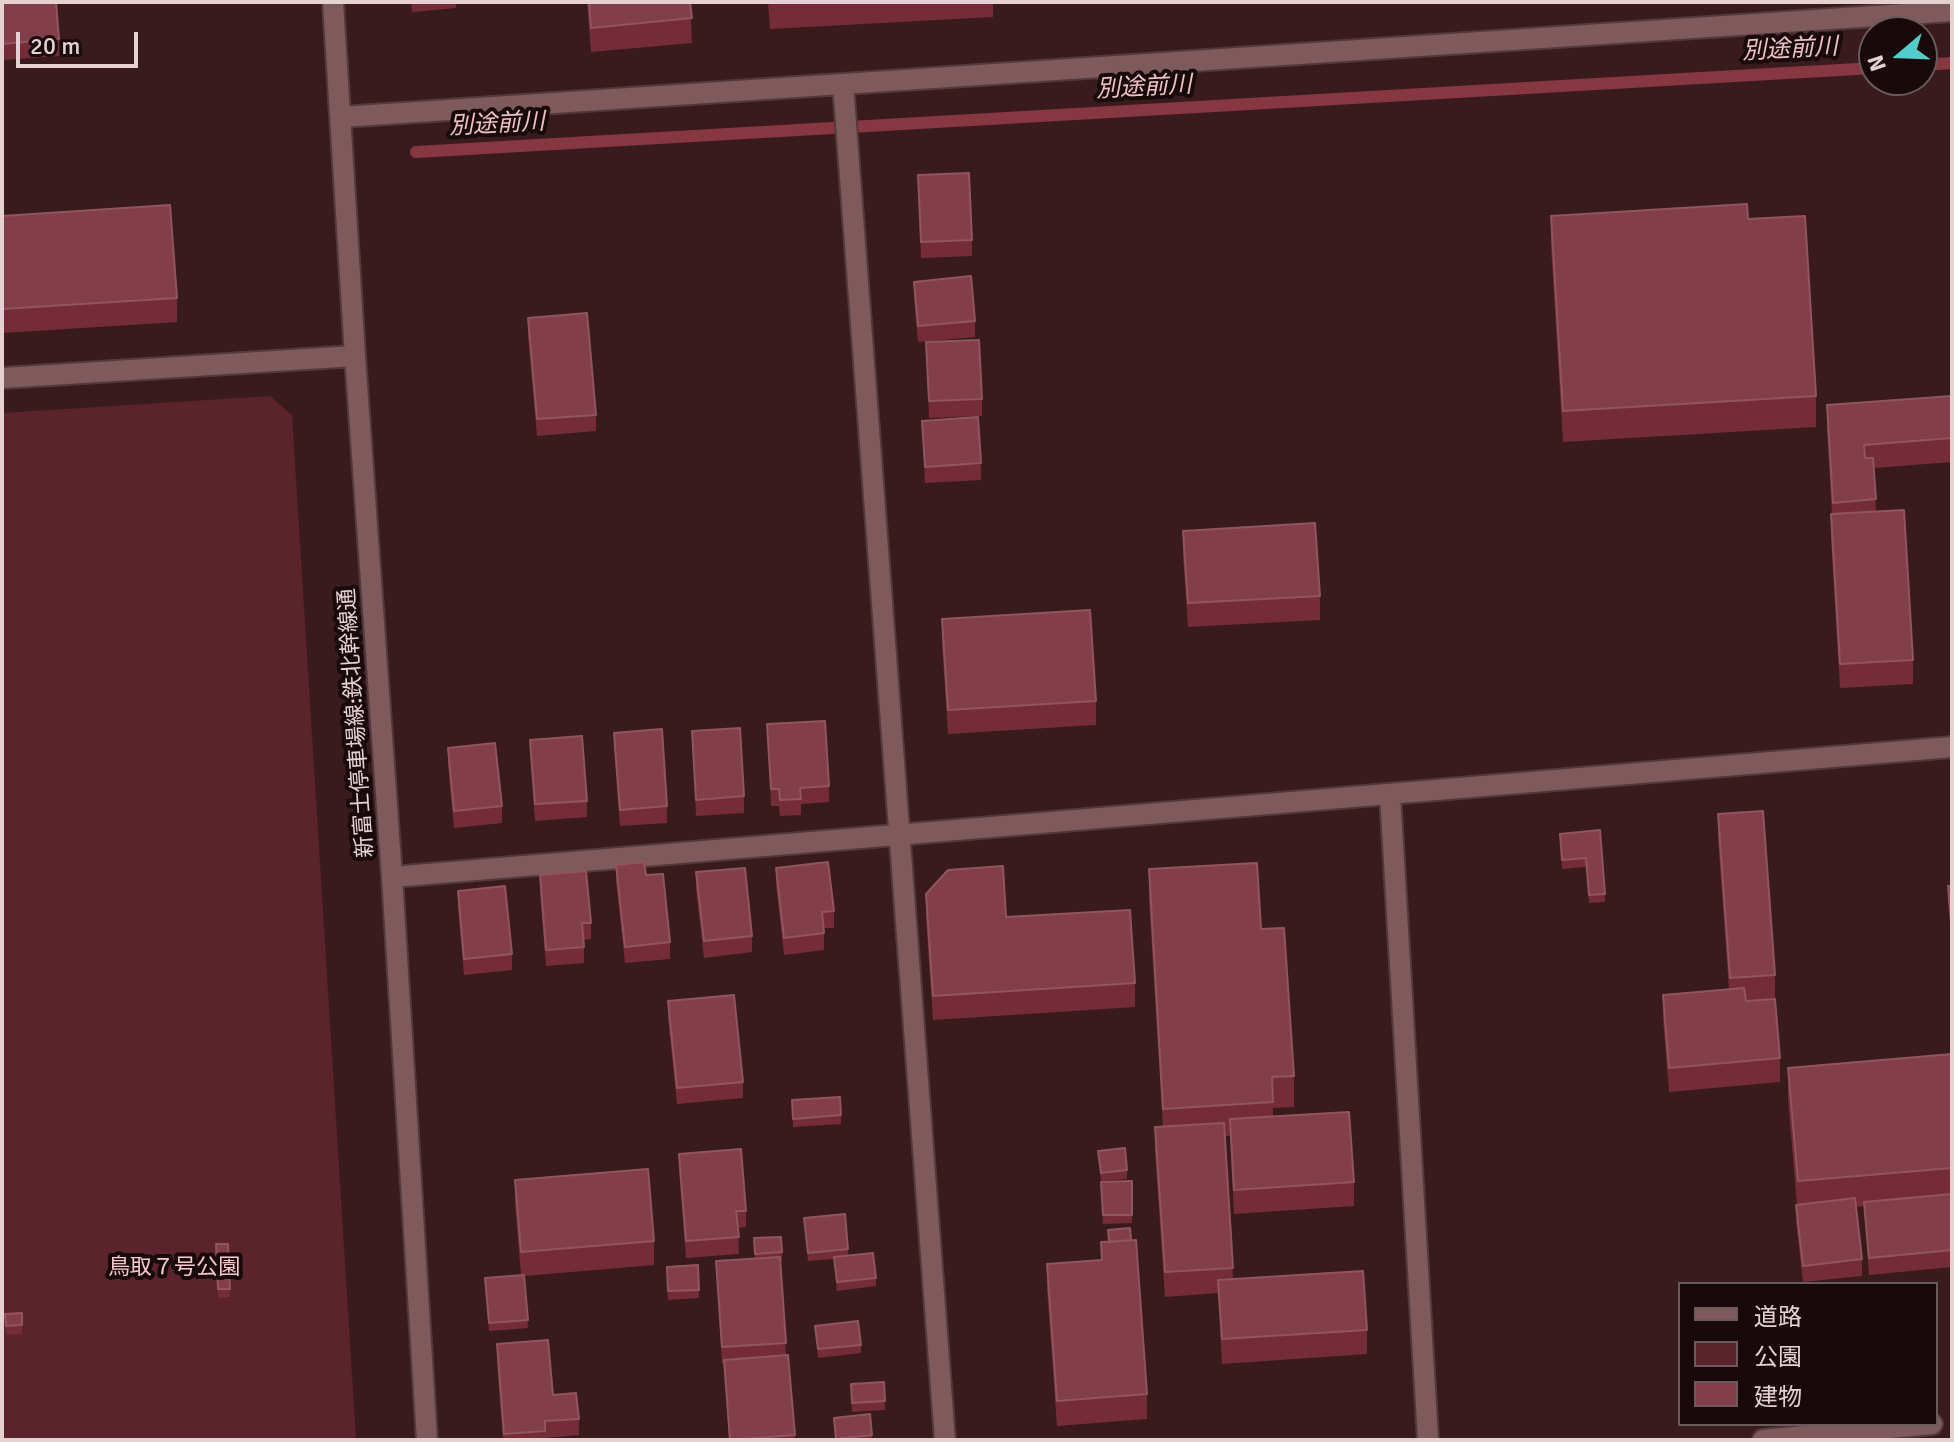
<!DOCTYPE html>
<meta charset="utf-8">
<style>
body{margin:0}
#map{position:relative;width:1954px;height:1442px;overflow:hidden;background:#391b1e;font-family:Signika,"Noto Sans JP",sans-serif}
canvas{display:block}
.frame{position:absolute;inset:0;border:4px solid #e6d1d2;pointer-events:none}
.legend{position:absolute;left:1678px;top:1282px;width:260px;height:144px;box-sizing:border-box;background:#180a0b;border:2px solid #6a5a5b;margin:0;padding:10px 14px;list-style:none;font-size:24px;color:#e6d1d2}
.legend li{display:flex;align-items:center;gap:16px;height:40px}
.legend b{width:40px;border:2px solid #6a5a5b}
.north{position:absolute;left:1858px;top:16px;width:80px;height:80px;box-sizing:border-box;background:#180a0b;border:2px solid #6a5a5b;border-radius:50%;rotate:251deg;font-size:22px;font-weight:700;line-height:32px;text-align:center;color:#e6d1d2}
.north::after{content:'';display:block;margin:auto;width:28px;height:36px;background:#53cdcb;clip-path:polygon(50% 0,100% 100%,50% 72%,0 100%)}
.scale{position:absolute;left:16px;top:32px;width:122px;height:36px;box-sizing:border-box;border:4px solid #e6d1d2;border-top:0;padding-left:10px;font-size:24px;line-height:28px;white-space:nowrap;color:#e6d1d2;-webkit-text-stroke:6px #180a0b;paint-order:stroke}
</style>
<div id="map">
<canvas width="1954" height="1442"></canvas>
<div class="frame"></div>
<ul class="legend">
<li><b style="height:10px;background:#7f5a5d"></b>道路</li>
<li><b style="height:22px;background:#5b232b"></b>公園</li>
<li><b style="height:22px;background:#823e4a"></b>建物</li>
</ul>
<div class="north">N</div>
<div class="scale">20 m</div>
</div>
<script>
const context = document.querySelector('canvas').getContext('2d');
context.lineJoin = 'round';
function paint(path, color) { context.fillStyle = color; context.fill(path, 'evenodd'); }
function stroke(path, color, width, dash) { context.strokeStyle = color; context.lineWidth = width; context.lineCap = dash ? 'butt' : 'round'; context.setLineDash(dash || []); context.stroke(path); }
function write(font, color, halo, rows, align = 'center') {
  context.font = font + ' Signika,"Noto Sans JP",sans-serif'; context.lineWidth = 8; context.setLineDash([]); context.textBaseline = 'middle'; context.strokeStyle = halo; context.fillStyle = color; for (const [text, x, y, turn = 0] of rows) {
    context.save(); context.translate(x, y); context.rotate((+turn || 0) * Math.PI / 180); context.textAlign = isNaN(turn) ? turn : align; if (halo) context.strokeText(text, 0, 0); context.fillText(text, 0, 0); context.restore();
  }
}
paint(new Path2D(`
 M 270,396 L 292,415 L 356,1439 L 2,1440 L 2,413 Z`), '#5b232b');
stroke(new Path2D(`
 M 1922,65 L 1952,63
 M 416,152 L 1874,68`), '#863742', 12);
const street = new Path2D(`
 M 843,84 L 945,1440
 M 341,117 L 1952,11
 M 2,378 L 355,356
 M 1390,794 L 1428,1440
 M 392,877 L 1952,747
 M 1763,1440 L 1932,1424`);
const secondary = new Path2D(`
 M 333,2 L 355,356 L 392,877 L 427,1440`);
stroke(street, '#53393d', 24);
stroke(secondary, '#53393d', 24);
stroke(street, '#7f5a5d', 20);
stroke(secondary, '#7f5a5d', 20);
paint(new Path2D(`
 M 2,2 L 59,39 L 59,56 L 2,60 Z
 M 411,2 L 456,2 L 456,8 L 412,12 Z
 M 587,2 L 690,2 L 692,43 L 591,52 Z
 M 768,2 L 993,2 L 993,17 L 770,29 Z
 M 918,175 L 972,240 L 972,256 L 921,258 Z
 M 2,216 L 177,298 L 177,322 L 2,333 Z
 M 1551,216 L 1748,219 L 1816,396 L 1816,427 L 1563,442 L 1551,247 Z
 M 914,282 L 975,321 L 975,337 L 918,342 L 914,298 Z
 M 528,318 L 596,415 L 596,431 L 537,436 L 528,335 Z
 M 926,342 L 982,399 L 982,416 L 929,418 Z
 M 1952,396 L 1952,462 L 1874,468 L 1876,511 L 1913,660 L 1913,684 L 1840,688 L 1831,538 L 1831,514 L 1832,514 L 1827,429 L 1827,405 Z
 M 922,421 L 981,463 L 981,480 L 925,483 Z
 M 1183,531 L 1320,596 L 1320,620 L 1188,627 L 1183,555 Z
 M 942,619 L 1096,701 L 1096,725 L 948,734 L 942,643 Z
 M 767,724 L 829,786 L 829,802 L 801,804 L 801,815 L 780,816 L 779,806 L 771,806 Z
 M 692,731 L 744,796 L 744,813 L 696,816 Z
 M 614,733 L 667,806 L 667,823 L 620,826 L 614,749 Z
 M 530,740 L 587,801 L 587,817 L 535,821 L 530,756 Z
 M 448,748 L 502,806 L 502,823 L 454,828 L 448,765 Z
 M 1718,814 L 1775,975 L 1775,999 L 1780,1058 L 1780,1082 L 1669,1092 L 1663,1019 L 1663,995 L 1729,989 L 1718,839 Z
 M 1600,830 L 1605,902 L 1589,903 L 1586,867 L 1562,869 L 1560,834 Z
 M 616,865 L 646,875 L 670,942 L 670,959 L 625,963 L 616,881 Z
 M 776,868 L 834,911 L 834,928 L 824,928 L 824,950 L 784,955 L 776,885 Z
 M 1149,869 L 1261,929 L 1294,1076 L 1294,1107 L 1273,1108 L 1273,1117 L 1354,1182 L 1354,1206 L 1234,1214 L 1230,1136 L 1225,1136 L 1233,1279 L 1367,1330 L 1367,1354 L 1222,1364 L 1218,1293 L 1165,1297 L 1155,1151 L 1155,1127 L 1163,1127 L 1149,900 Z
 M 696,872 L 752,936 L 752,952 L 704,958 L 696,889 Z
 M 540,875 L 591,923 L 591,939 L 584,940 L 584,963 L 546,966 L 540,892 Z
 M 1948,886 L 1952,886 L 1952,947 L 1948,903 Z
 M 458,891 L 512,954 L 512,970 L 464,975 L 458,907 Z
 M 926,894 L 1006,917 L 1135,983 L 1135,1007 L 933,1020 L 926,918 Z
 M 668,1001 L 743,1082 L 743,1098 L 677,1104 L 668,1018 Z
 M 1952,1054 L 1952,1267 L 1869,1275 L 1864,1206 L 1856,1207 L 1862,1259 L 1862,1276 L 1803,1282 L 1796,1222 L 1797,1205 L 1788,1099 L 1788,1068 Z
 M 792,1100 L 841,1115 L 841,1124 L 793,1127 Z
 M 1098,1151 L 1127,1170 L 1127,1179 L 1101,1181 Z
 M 679,1154 L 746,1211 L 746,1227 L 738,1228 L 739,1254 L 686,1258 L 679,1170 Z
 M 515,1180 L 654,1241 L 654,1265 L 524,1276 L 528,1328 L 489,1331 L 485,1278 L 521,1275 L 515,1204 Z
 M 1132,1181 L 1132,1223 L 1103,1224 L 1101,1182 Z
 M 804,1218 L 848,1249 L 848,1256 L 876,1278 L 876,1286 L 837,1291 L 834,1259 L 808,1261 Z
 M 754,1238 L 782,1252 L 782,1261 L 780,1261 L 786,1356 L 788,1355 L 795,1440 L 729,1440 L 724,1363 L 722,1363 L 716,1261 L 755,1258 Z
 M 1101,1242 L 1147,1394 L 1147,1419 L 1057,1426 L 1047,1289 L 1047,1264 L 1101,1260 Z
 M 216,1244 L 228,1244 L 230,1297 L 218,1298 Z
 M 698,1265 L 699,1298 L 668,1300 L 667,1267 Z
 M 22,1313 L 22,1334 L 6,1335 L 5,1314 Z
 M 815,1326 L 861,1345 L 861,1353 L 818,1358 Z
 M 497,1344 L 579,1419 L 579,1435 L 545,1438 L 545,1440 L 503,1440 L 497,1361 Z
 M 884,1382 L 885,1410 L 852,1412 L 851,1384 Z
 M 834,1418 L 872,1435 L 872,1440 L 835,1440 Z`), '#752c39');
const building = new Path2D(`
 M 2,2 L 56,2 L 59,39 L 2,44 Z
 M 589,2 L 690,2 L 692,18 L 591,28 Z
 M 969,173 L 972,240 L 921,242 L 918,175 Z
 M 1747,204 L 1748,219 L 1805,216 L 1816,396 L 1563,411 L 1551,216 Z
 M 170,205 L 177,298 L 2,309 L 2,216 Z
 M 971,276 L 975,321 L 918,326 L 914,282 Z
 M 587,313 L 596,415 L 537,419 L 528,318 Z
 M 979,340 L 982,399 L 929,401 L 926,342 Z
 M 1952,396 L 1952,438 L 1864,445 L 1865,458 L 1873,458 L 1876,499 L 1833,503 L 1827,405 Z
 M 978,417 L 981,463 L 925,467 L 922,421 Z
 M 1904,510 L 1913,660 L 1840,664 L 1831,514 Z
 M 1315,523 L 1320,596 L 1188,603 L 1183,531 Z
 M 1090,610 L 1096,701 L 948,710 L 942,619 Z
 M 825,721 L 829,786 L 800,788 L 801,799 L 780,800 L 779,789 L 771,789 L 767,724 Z
 M 740,728 L 744,796 L 696,800 L 692,731 Z
 M 662,729 L 667,806 L 620,810 L 614,733 Z
 M 582,736 L 587,801 L 535,804 L 530,740 Z
 M 495,743 L 502,806 L 454,811 L 448,748 Z
 M 1763,811 L 1775,975 L 1730,978 L 1718,814 Z
 M 1600,830 L 1605,894 L 1589,895 L 1586,858 L 1562,860 L 1560,834 Z
 M 644,862 L 646,875 L 663,874 L 670,942 L 625,947 L 616,865 Z
 M 828,862 L 834,911 L 822,912 L 824,933 L 784,938 L 776,868 Z
 M 1257,863 L 1261,929 L 1284,928 L 1294,1076 L 1272,1077 L 1273,1102 L 1163,1109 L 1149,869 Z
 M 1003,866 L 1006,917 L 1130,910 L 1135,983 L 933,996 L 926,894 L 948,870 Z
 M 745,868 L 752,936 L 704,941 L 696,872 Z
 M 586,871 L 591,923 L 582,923 L 584,947 L 546,950 L 540,875 Z
 M 505,886 L 512,954 L 464,959 L 458,891 Z
 M 1948,886 L 1952,886 L 1952,930 Z
 M 1744,988 L 1746,1001 L 1775,999 L 1780,1058 L 1669,1068 L 1663,995 Z
 M 734,995 L 743,1082 L 677,1088 L 668,1001 Z
 M 1952,1054 L 1952,1168 L 1798,1181 L 1788,1068 Z
 M 840,1097 L 841,1115 L 793,1119 L 792,1100 Z
 M 1349,1112 L 1354,1182 L 1234,1190 L 1230,1119 Z
 M 1224,1123 L 1233,1268 L 1165,1272 L 1155,1127 Z
 M 1125,1148 L 1127,1170 L 1101,1173 L 1098,1151 Z
 M 741,1149 L 746,1211 L 736,1211 L 739,1237 L 686,1241 L 679,1154 Z
 M 648,1169 L 654,1241 L 521,1252 L 515,1180 Z
 M 1132,1181 L 1132,1215 L 1103,1215 L 1101,1182 Z
 M 1952,1194 L 1952,1250 L 1869,1258 L 1864,1202 Z
 M 1855,1198 L 1862,1259 L 1803,1266 L 1796,1205 Z
 M 845,1214 L 848,1249 L 808,1253 L 804,1218 Z
 M 1130,1228 L 1131,1240 L 1109,1242 L 1108,1230 Z
 M 781,1237 L 782,1252 L 755,1254 L 754,1238 Z
 M 1136,1240 L 1147,1394 L 1057,1401 L 1047,1264 L 1102,1260 L 1101,1242 Z
 M 216,1244 L 228,1244 L 230,1289 L 218,1289 Z
 M 873,1253 L 876,1278 L 837,1282 L 834,1257 Z
 M 780,1257 L 786,1343 L 722,1347 L 716,1261 Z
 M 698,1265 L 699,1290 L 668,1291 L 667,1267 Z
 M 1363,1271 L 1367,1330 L 1222,1339 L 1218,1280 Z
 M 524,1275 L 528,1320 L 489,1323 L 485,1278 Z
 M 22,1313 L 22,1325 L 6,1326 L 5,1314 Z
 M 858,1321 L 861,1345 L 818,1349 L 815,1326 Z
 M 548,1340 L 553,1395 L 576,1393 L 579,1419 L 545,1421 L 545,1431 L 504,1434 L 497,1344 Z
 M 788,1355 L 795,1435 L 730,1440 L 724,1360 Z
 M 884,1382 L 885,1401 L 852,1403 L 851,1384 Z
 M 870,1414 L 872,1435 L 836,1439 L 834,1418 Z`);
paint(building, '#823e4a');
stroke(building, '#91555f', 2);
write('22px', '#e6d1d2', '#180a0b', [
 ["新富士停車場線:鉄北幹線通",357,723,-94]
]);
write('22px', '#f7c7ca', '#180a0b', [
 ["鳥取７号公園",174,1268]
]);
write('italic 24px', '#f0c0c3', '#180a0b', [
 ["別途前川",1790,50,-3],
 ["別途前川",1144,88,-3],
 ["別途前川",497,125,-3]
]);
</script>
